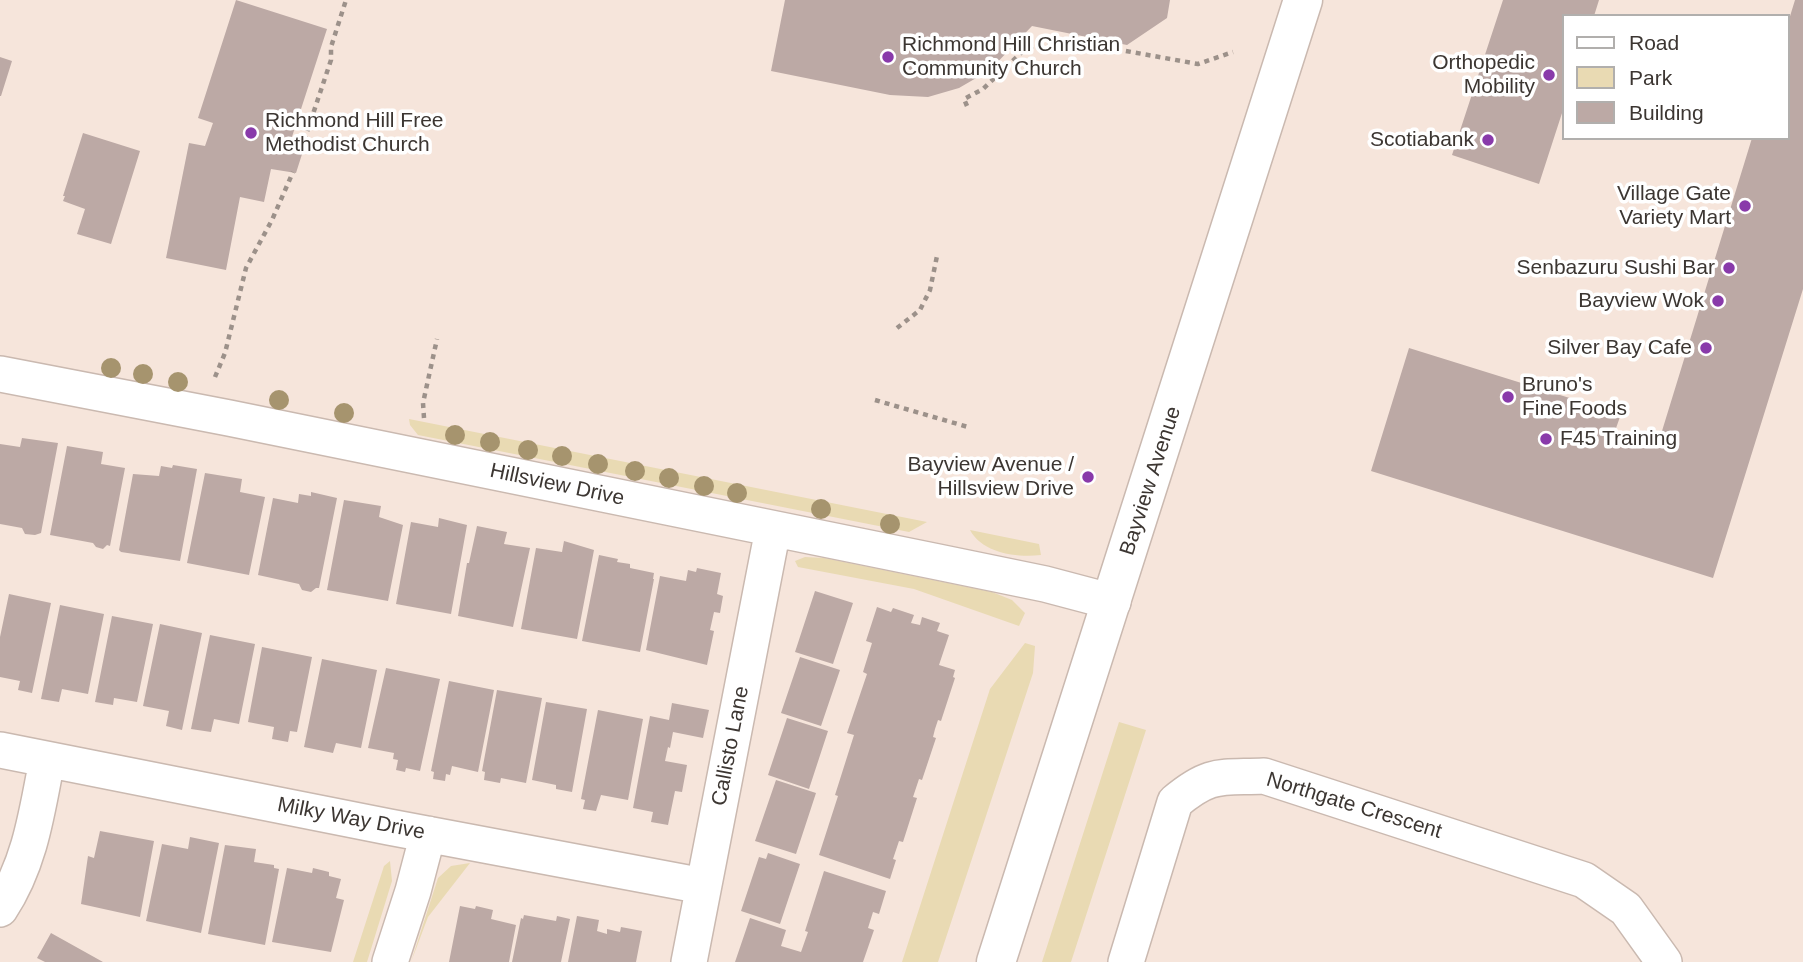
<!DOCTYPE html>
<style>
body{margin:0}
#map{position:relative;width:1803px;height:962px;overflow:hidden;background:#f6e5db;font-family:Arial,sans-serif}
canvas{display:block}
.legend{position:absolute;left:1562px;top:14px;width:228px;height:126px;box-sizing:border-box;background:#fff;border:2px solid #b1afad;margin:0;padding:9px 12px;list-style:none;font-size:21px;color:#3c3632}
.legend li{display:flex;align-items:center;gap:14px;height:35px}
.legend b{width:35px;border:2px solid #b1afad}
</style>
<div id="map">
<canvas width="1803" height="962"></canvas>
<ul class="legend">
<li><b style="height:9px;background:#fff"></b>Road</li>
<li><b style="height:19px;background:#e9dab3"></b>Park</li>
<li><b style="height:19px;background:#bca9a5"></b>Building</li>
</ul>
</div>
<script>
const context = document.querySelector('canvas').getContext('2d');
context.lineJoin = 'round';
function paint(path, color) { context.fillStyle = color; context.fill(path, 'evenodd'); }
function stroke(path, color, width, dash) { context.strokeStyle = color; context.lineWidth = width; context.lineCap = dash ? 'butt' : 'round'; context.setLineDash(dash || []); context.stroke(path); }
function write(font, color, halo, rows, align = 'center') {
  context.font = font + ' Arial,sans-serif'; context.lineWidth = 7; context.setLineDash([]); context.textBaseline = 'middle'; context.strokeStyle = halo; context.fillStyle = color; for (const [text, x, y, turn = 0] of rows) {
    context.save(); context.translate(x, y); context.rotate((+turn || 0) * Math.PI / 180); context.textAlign = isNaN(turn) ? turn : align; if (halo) context.strokeText(text, 0, 0); context.fillText(text, 0, 0); context.restore();
  }
}
paint(new Path2D(`
 M 409,419 L 927,522 L 909,532 L 418,435 L 410,425 Z
 M 970,530 L 1039,544 L 1041,555 C 1017,558 982,553 970,530 Z
 M 805,557 L 824,558 L 992,592 L 1012,600 L 1025,613 L 1019,626 L 914,589 L 798,567 L 795,561 Z
 M 1025,643 L 1035,646 L 1033,673 L 938,962 L 902,962 L 990,689 Z
 M 1119,722 L 1146,730 L 1071,962 L 1042,962 Z
 M 390,861 L 392,881 L 367,962 L 353,962 L 384,866 Z
 M 470,863 L 428,917 L 411,962 L 438,878 L 451,866 Z`), '#e9dab3');
paint(new Path2D(`
 M 236,0 L 327,29 L 289,146 L 303,151 L 296,173 L 271,169 L 264,202 L 240,197 L 226,270 L 166,258 L 189,143 L 205,146 L 213,123 L 198,118 Z
 M 785,0 L 1170,0 L 1167,18 L 1127,45 L 1032,26 L 990,70 L 959,88 L 928,97 L 890,95 L 771,71 Z
 M 1503,0 L 1599,0 L 1594,16 L 1563,16 L 1563,110 L 1539,184 L 1452,155 Z
 M 1795,0 L 1803,0 L 1803,289 L 1713,578 L 1371,471 L 1409,348 L 1621,414 L 1615,431 L 1658,444 L 1752,138 L 1787,138 L 1787,26 Z
 M 0,57 L 12,61 L 1,96 L 0,96 Z
 M 83,133 L 140,151 L 111,244 L 77,234 L 85,209 L 63,201 L 65,196 L 63,196 Z
 M 22,438 L 58,443 L 41,533 L 35,535 L 25,534 L 22,528 L 0,524 L 0,444 L 20,447 Z
 M 67,446 L 103,452 L 101,464 L 125,468 L 110,546 L 107,545 L 103,549 L 96,547 L 93,543 L 50,535 Z
 M 173,465 L 197,469 L 180,561 L 121,552 L 119,550 L 133,474 L 159,476 L 161,466 L 172,468 Z
 M 205,473 L 242,479 L 240,492 L 265,497 L 249,575 L 187,563 Z
 M 311,492 L 337,498 L 319,588 L 316,588 L 311,592 L 302,590 L 299,584 L 258,575 L 273,498 L 298,503 L 299,494 L 311,496 Z
 M 344,500 L 381,506 L 379,517 L 403,525 L 388,601 L 327,590 Z
 M 439,518 L 467,525 L 451,614 L 396,604 L 411,522 L 438,527 Z
 M 477,526 L 507,532 L 504,544 L 530,548 L 513,627 L 458,616 L 467,563 L 469,563 Z
 M 564,541 L 594,550 L 577,639 L 521,629 L 536,548 L 562,552 Z
 M 599,555 L 618,559 L 617,562 L 630,564 L 630,568 L 654,573 L 653,579 L 654,579 L 640,652 L 582,641 Z
 M 697,568 L 721,573 L 717,594 L 723,596 L 720,613 L 714,612 L 710,630 L 714,631 L 707,665 L 646,650 L 660,576 L 686,581 L 688,570 L 696,572 Z
 M 815,591 L 853,603 L 833,664 L 795,652 Z
 M 9,594 L 51,603 L 32,693 L 18,690 L 20,681 L 0,677 L 0,637 Z
 M 60,605 L 104,614 L 88,694 L 62,689 L 59,702 L 41,699 Z
 M 877,607 L 891,612 L 893,608 L 914,615 L 911,623 L 920,625 L 922,617 L 940,623 L 937,631 L 949,635 L 939,665 L 955,670 L 953,677 L 955,678 L 941,721 L 938,720 L 935,729 L 933,737 L 936,738 L 922,780 L 919,779 L 913,797 L 917,798 L 903,842 L 899,841 L 893,859 L 896,860 L 890,879 L 819,855 L 838,796 L 835,795 L 854,735 L 847,733 L 867,674 L 863,672 L 872,643 L 866,641 Z
 M 112,616 L 153,624 L 137,702 L 114,698 L 113,705 L 95,702 Z
 M 160,624 L 202,633 L 182,730 L 166,726 L 169,711 L 143,706 Z
 M 210,635 L 255,644 L 239,724 L 214,719 L 211,732 L 191,729 Z
 M 262,647 L 312,657 L 297,732 L 290,731 L 288,742 L 272,739 L 274,727 L 248,722 Z
 M 800,657 L 840,670 L 821,726 L 781,713 Z
 M 322,659 L 377,670 L 361,748 L 336,743 L 333,753 L 304,747 Z
 M 386,668 L 440,679 L 420,771 L 406,768 L 405,772 L 396,770 L 398,760 L 393,759 L 394,753 L 368,748 Z
 M 449,681 L 494,690 L 478,772 L 452,766 L 450,775 L 446,774 L 445,781 L 433,779 L 434,772 L 431,771 Z
 M 497,690 L 542,698 L 526,783 L 501,778 L 500,783 L 484,780 L 485,772 L 482,771 Z
 M 546,702 L 587,709 L 572,792 L 556,789 L 556,785 L 532,780 Z
 M 672,703 L 709,710 L 703,738 L 673,732 L 670,748 L 668,747 L 665,761 L 687,765 L 682,792 L 675,791 L 668,825 L 651,822 L 653,812 L 633,808 L 650,716 L 669,720 Z
 M 598,710 L 643,719 L 628,800 L 601,795 L 596,811 L 583,809 L 585,800 L 581,799 Z
 M 787,718 L 828,731 L 809,789 L 768,775 Z
 M 776,780 L 816,793 L 796,854 L 755,841 Z
 M 100,831 L 154,841 L 140,917 L 81,904 L 88,856 L 94,858 Z
 M 190,837 L 219,843 L 201,933 L 146,921 L 162,844 L 188,849 Z
 M 225,845 L 256,849 L 254,862 L 274,865 L 274,868 L 279,869 L 265,945 L 208,934 Z
 M 768,853 L 800,864 L 780,924 L 741,911 L 759,857 L 766,859 Z
 M 287,868 L 312,873 L 313,868 L 329,872 L 329,876 L 341,879 L 336,898 L 344,900 L 331,952 L 272,942 Z
 M 824,871 L 886,891 L 879,914 L 873,912 L 868,928 L 874,930 L 863,962 L 735,962 L 750,918 L 786,930 L 781,946 L 801,952 L 808,932 L 805,931 Z
 M 460,906 L 475,909 L 476,906 L 493,910 L 491,919 L 516,925 L 509,962 L 449,962 Z
 M 524,915 L 556,921 L 557,916 L 570,919 L 561,962 L 512,962 L 521,918 L 523,919 Z
 M 577,916 L 599,920 L 597,931 L 607,934 L 607,929 L 620,932 L 621,927 L 642,931 L 636,962 L 568,962 Z
 M 51,933 L 103,962 L 45,962 L 37,958 Z`), '#bca9a5');
const minor = new Path2D(`
 M 0,374 L 229,418 L 938,562 L 1045,584 L 1113,602
 M 0,750 L 389,827 L 703,886
 M 0,909 C 30,864 37,812 47,760
 M 390,962 L 413,891 L 428,834
 M 689,962 L 773,529
 M 1126,962 L 1175,802 C 1211,772 1220,778 1264,776 L 1584,880 L 1626,909 L 1664,962`);
const major = new Path2D(`
 M 996,962 L 1303,0`);
stroke(minor, '#cab9b0', 38);
stroke(major, '#cab9b0', 41);
stroke(new Path2D(`
 M 967,106 L 964,99 L 983,89 L 1022,52 L 1037,44 L 1065,40 L 1198,64 L 1233,52
 M 301,150 L 331,60 L 331,47 L 346,0
 M 897,328 L 920,310 L 930,290 L 937,256
 M 215,377 L 225,353 L 246,268 L 272,220 L 293,172
 M 875,400 L 968,427
 M 424,418 L 423,403 L 437,339`), '#9c918a', 4.5, [5, 5]);
stroke(minor, '#fff', 35);
stroke(major, '#fff', 38);
context.fillStyle = '#a6946e';
for (const [x, y] of [
 [111,368],
 [143,374],
 [178,382],
 [279,400],
 [344,413],
 [455,435],
 [490,442],
 [528,450],
 [562,456],
 [598,464],
 [635,471],
 [669,478],
 [704,486],
 [737,493],
 [821,509],
 [890,524]
]) { context.beginPath(); context.arc(x, y, 10, 0, 2 * Math.PI); context.fill(); }
for (const [x, y, r, color] of [
 [888,57,7,"#893aaa"],
 [1549,75,7,"#893aaa"],
 [251,133,7,"#893aaa"],
 [1488,140,7,"#893aaa"],
 [1745,206,7,"#893aaa"],
 [1729,268,7,"#893aaa"],
 [1718,301,7,"#893aaa"],
 [1706,348,7,"#893aaa"],
 [1508,397,7,"#893aaa"],
 [1546,439,7,"#893aaa"],
 [1088,477,7,"#893aaa"]
]) { const dot = new Path2D(); dot.arc(x, y, r, 0, 2 * Math.PI); context.fillStyle = color; context.fill(dot); stroke(dot, '#fff', 2.5); }
write('21px', '#3c3632', '#fff', [
 ["Richmond Hill Christian",902,45,"left"],
 ["Community Church",902,69,"left"],
 ["Orthopedic",1535,63],
 ["Mobility",1535,87],
 ["Richmond Hill Free",265,121,"left"],
 ["Methodist Church",265,145,"left"],
 ["Scotiabank",1474,140],
 ["Village Gate",1731,194],
 ["Variety Mart",1731,218],
 ["Senbazuru Sushi Bar",1715,268],
 ["Bayview Wok",1704,301],
 ["Silver Bay Cafe",1692,348],
 ["Bruno's",1522,385,"left"],
 ["Fine Foods",1522,409,"left"],
 ["F45 Training",1560,439,"left"],
 ["Bayview Avenue /",1074,465],
 ["Hillsview Drive",1074,489]
], 'right');
write('21px', '#3c3632', '#fff', [
 ["Bayview Avenue",1151,481,-72],
 ["Hillsview Drive",557,485,12],
 ["Callisto Lane",731,746,-79],
 ["Northgate Crescent",1354,806,17],
 ["Milky Way Drive",351,819,11]
]);
</script>
